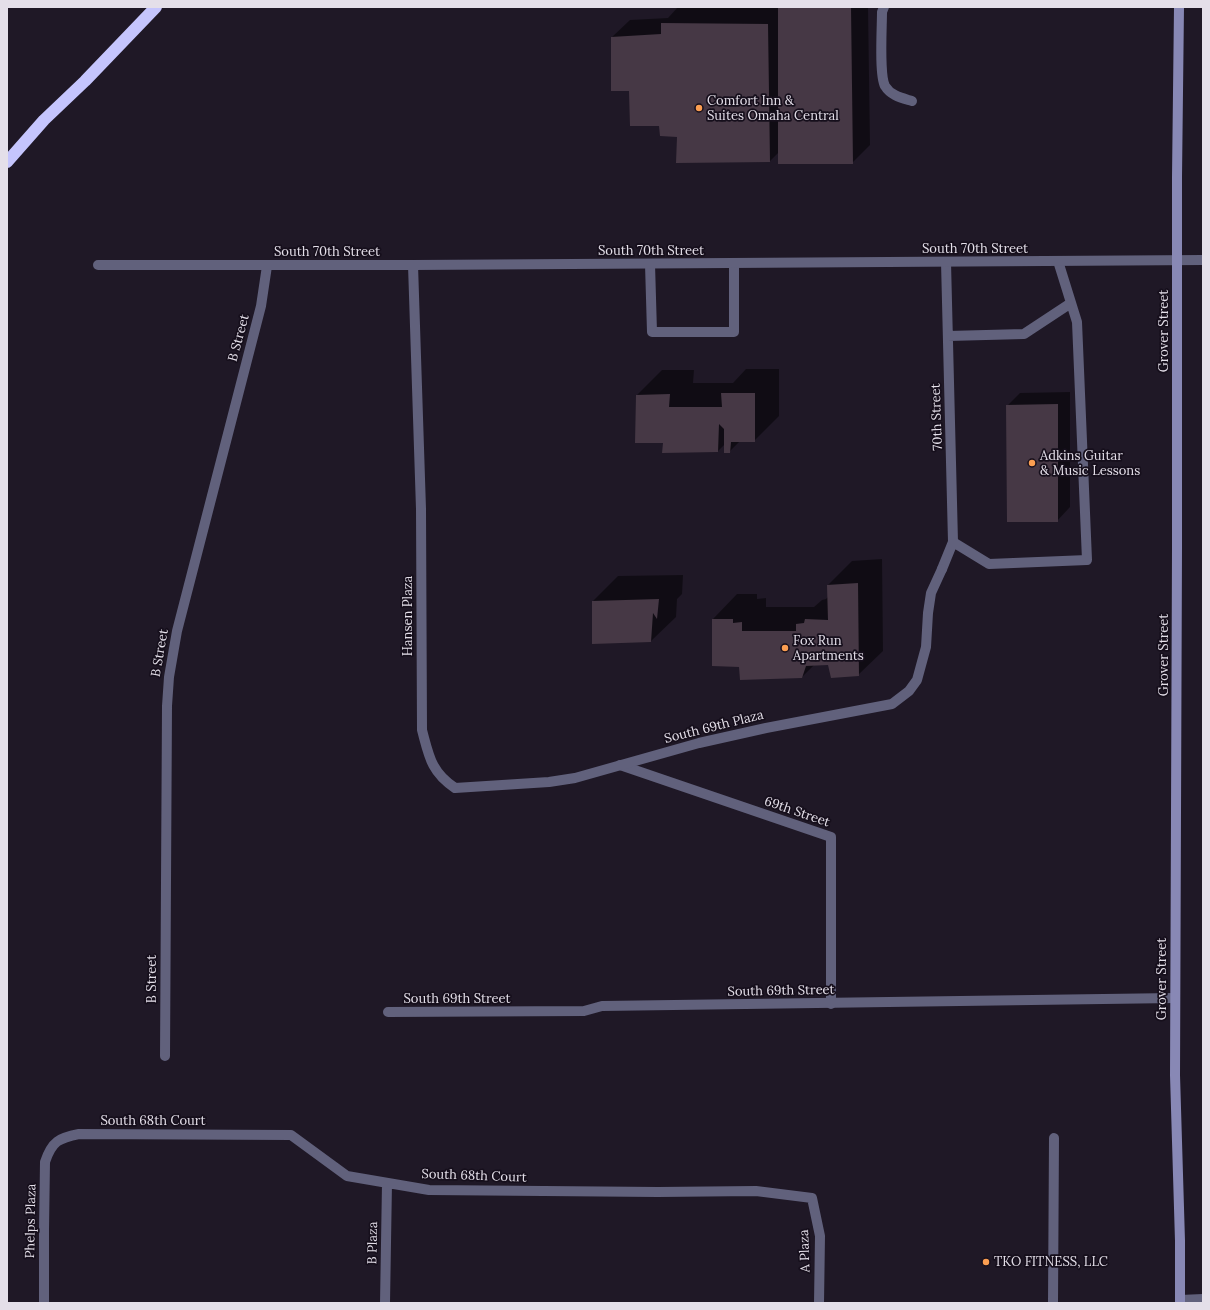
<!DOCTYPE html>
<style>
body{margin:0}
#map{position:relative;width:1210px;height:1310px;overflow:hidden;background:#1f1826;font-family:Lora,serif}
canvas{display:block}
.frame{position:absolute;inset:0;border:8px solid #e4dfe9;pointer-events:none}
</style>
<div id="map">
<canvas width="1210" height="1310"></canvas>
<div class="frame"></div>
</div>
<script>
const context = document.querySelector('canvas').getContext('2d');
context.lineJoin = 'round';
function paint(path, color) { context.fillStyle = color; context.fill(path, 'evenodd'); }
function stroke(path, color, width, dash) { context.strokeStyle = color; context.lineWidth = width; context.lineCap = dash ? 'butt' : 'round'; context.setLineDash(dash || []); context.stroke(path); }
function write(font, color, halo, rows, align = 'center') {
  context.font = font + ' Lora,serif'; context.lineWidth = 3.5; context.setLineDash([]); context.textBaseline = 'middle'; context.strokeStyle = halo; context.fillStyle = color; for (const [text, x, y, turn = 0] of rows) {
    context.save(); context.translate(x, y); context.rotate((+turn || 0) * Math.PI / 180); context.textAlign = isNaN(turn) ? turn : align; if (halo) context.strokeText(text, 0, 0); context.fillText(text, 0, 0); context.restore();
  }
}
paint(new Path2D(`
 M 678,7 L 868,7 L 870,145 L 852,163 L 779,152 L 770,161 L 678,162 L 678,136 L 630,90 L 612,37 L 630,20 L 668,18 Z
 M 746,369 L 779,369 L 779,416 L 754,441 L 740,441 L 729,452 L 725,444 L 718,451 L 663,452 L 664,442 L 637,395 L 662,370 L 694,370 L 693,383 L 733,383 Z
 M 1070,392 L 1070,507 L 1057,521 L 1007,406 L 1020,393 Z
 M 882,559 L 883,651 L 858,675 L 829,663 L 815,664 L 802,677 L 740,666 L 713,619 L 737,594 L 757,594 L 757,599 L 766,598 L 766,607 L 814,607 L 822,600 L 826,599 L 828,597 L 828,585 L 852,561 Z
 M 683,575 L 682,594 L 677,599 L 676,617 L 651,641 L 593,601 L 618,576 Z`), '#0007');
paint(new Path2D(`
 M 778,7 L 851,7 L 853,164 L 778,164 Z
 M 661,23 L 768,24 L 770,162 L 676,163 L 677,137 L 660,136 L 659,126 L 630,126 L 629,91 L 611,91 L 611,37 L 661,34 Z
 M 721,393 L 755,393 L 755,442 L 731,442 L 730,453 L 724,453 L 724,429 L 719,424 L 718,452 L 662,453 L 663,443 L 635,443 L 636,395 L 670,394 L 669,407 L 722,407 Z
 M 1058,404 L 1058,522 L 1007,522 L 1006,405 Z
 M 858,583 L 859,676 L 831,678 L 828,665 L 806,666 L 802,678 L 740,680 L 739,667 L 712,666 L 712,619 L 733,619 L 733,623 L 742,622 L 742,631 L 796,631 L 796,624 L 804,623 L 805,619 L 828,620 L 827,585 Z
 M 659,599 L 657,619 L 653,613 L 651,642 L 592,644 L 592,601 Z`), '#463845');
stroke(new Path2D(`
 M 884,7 L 882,12 C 882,27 879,75 885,86 C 891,96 902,98 912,101
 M 650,264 L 652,332 L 734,332 L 734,264
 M 948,336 L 1024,334 L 1071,303
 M 953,542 L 989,564 L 1087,560 L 1077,322 L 1058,261
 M 942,569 L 953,542 L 946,262
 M 620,765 L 831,837 L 831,1004
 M 1180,1300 L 1203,1299
 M 1053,1303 L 1054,1138`), '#61617c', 10);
stroke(new Path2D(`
 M 98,265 L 413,265 L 1203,260
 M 413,265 L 421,509 L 422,730 C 429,756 431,772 455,788 L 549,782 L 575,778 L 699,743 L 766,728 L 892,704 L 909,691 L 917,680 L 926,647 L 928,613 L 931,593 L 942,569
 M 388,1012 L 584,1011 L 602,1006 L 1175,998
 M 165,1056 L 167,706 L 169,677 L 177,631 L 261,306 L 267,266
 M 44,1303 L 44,1230 L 45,1162 C 52,1141 59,1138 79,1134 L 291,1135 L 347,1176 L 429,1190 L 658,1192 L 756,1191 L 812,1198 L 820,1236 L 819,1303
 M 385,1303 L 387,1183`), '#61617c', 10);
stroke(new Path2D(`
 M 1179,7 L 1177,177 L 1177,548 L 1175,1075 L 1180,1241 L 1180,1303`), '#8888b5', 10);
stroke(new Path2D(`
 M 7,162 L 44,120 L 85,81 L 156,7`), '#c5c5fd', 12);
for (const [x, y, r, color] of [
 [699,108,4,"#fb9e51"],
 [1032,463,4,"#fb9e51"],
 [785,648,4,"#fb9e51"],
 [986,1262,4,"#fb9e51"]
]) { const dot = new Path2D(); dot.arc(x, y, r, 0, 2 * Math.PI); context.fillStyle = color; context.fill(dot); stroke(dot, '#160f1c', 1.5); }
write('13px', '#e4dfe9', '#160f1c', [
 ["Comfort Inn &",707,101],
 ["Suites Omaha Central",707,116],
 ["Adkins Guitar",1040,456],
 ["& Music Lessons",1040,471],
 ["Fox Run",793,641],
 ["Apartments",793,656],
 ["TKO FITNESS, LLC",994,1262]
], 'left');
write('13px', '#e4dfe9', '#160f1c', [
 ["South 70th Street",975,249],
 ["South 70th Street",651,251],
 ["South 70th Street",327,252],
 ["Grover Street",1164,331,-90],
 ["B Street",239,338,-75],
 ["70th Street",937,417,-92],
 ["Hansen Plaza",408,616,-90],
 ["B Street",160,653,-80],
 ["Grover Street",1164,655,-90],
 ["South 69th Plaza",714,727,-14],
 ["69th Street",797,812,19],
 ["B Street",152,979,-90],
 ["Grover Street",1162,979,-90],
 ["South 69th Street",781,991,-1],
 ["South 69th Street",457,999],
 ["South 68th Court",153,1121],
 ["South 68th Court",474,1176,2],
 ["Phelps Plaza",31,1221,-89],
 ["B Plaza",373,1243,-89],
 ["A Plaza",805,1251,-92]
]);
</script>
